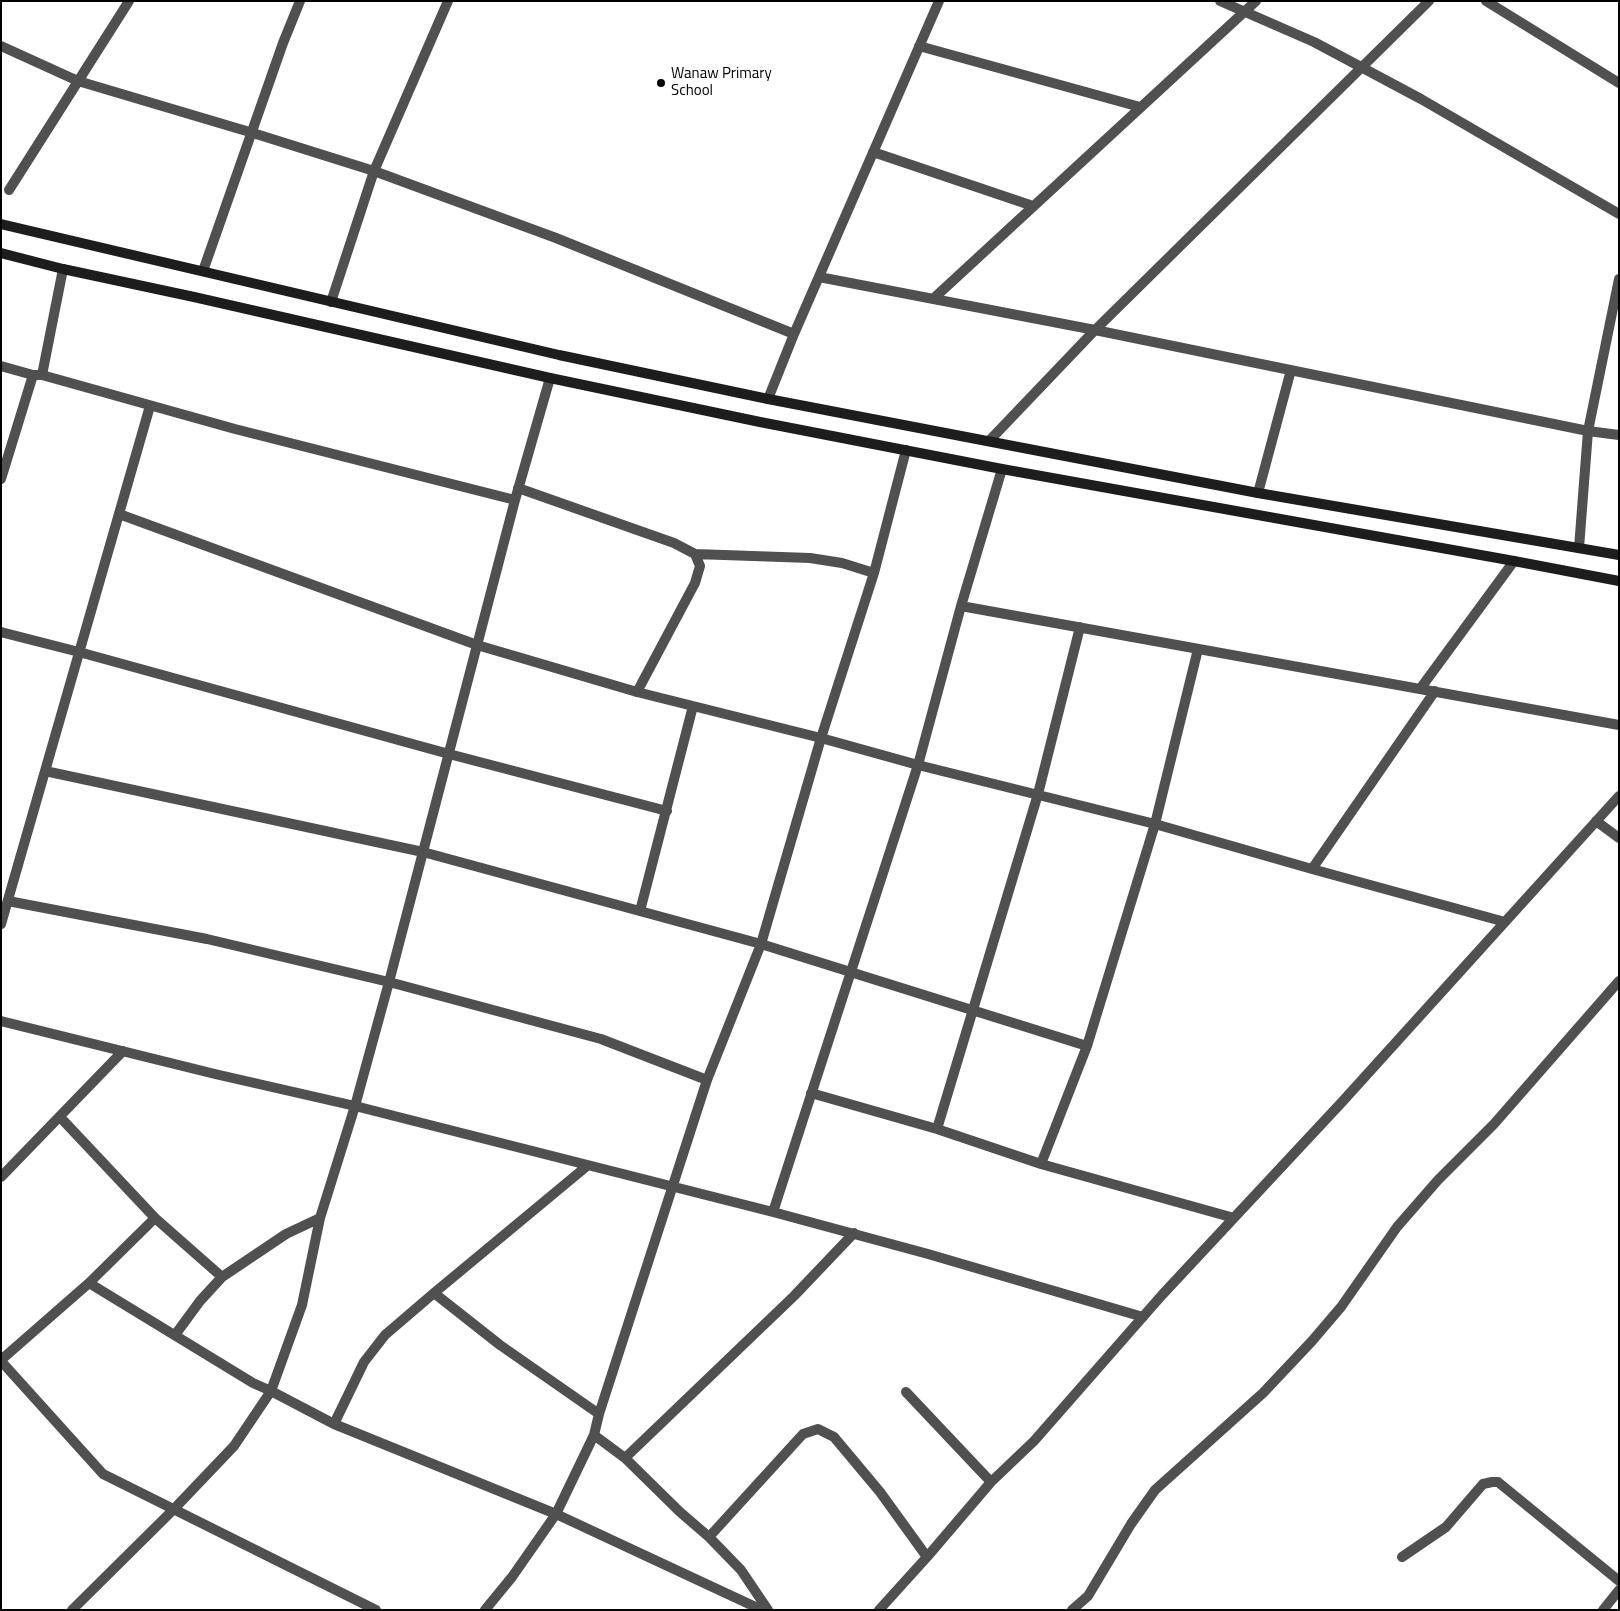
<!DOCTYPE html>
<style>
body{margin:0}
#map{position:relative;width:1620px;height:1611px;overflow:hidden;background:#fff;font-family:"Titillium Web",sans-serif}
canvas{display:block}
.frame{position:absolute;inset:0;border:2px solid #000;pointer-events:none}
</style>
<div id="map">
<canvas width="1620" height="1611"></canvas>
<div class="frame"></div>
</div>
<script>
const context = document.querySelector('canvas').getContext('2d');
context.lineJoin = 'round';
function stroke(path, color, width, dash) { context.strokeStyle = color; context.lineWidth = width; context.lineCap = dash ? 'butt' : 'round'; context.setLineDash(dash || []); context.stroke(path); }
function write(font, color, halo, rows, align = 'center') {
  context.font = font + ' "Titillium Web",sans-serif'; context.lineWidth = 4; context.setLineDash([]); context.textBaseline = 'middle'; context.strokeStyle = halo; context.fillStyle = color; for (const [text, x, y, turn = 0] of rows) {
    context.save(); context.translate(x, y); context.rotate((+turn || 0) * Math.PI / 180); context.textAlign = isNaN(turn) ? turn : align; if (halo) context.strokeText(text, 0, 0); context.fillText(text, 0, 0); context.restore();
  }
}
stroke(new Path2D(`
 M 1220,1 L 1314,42 L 1361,67 L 1421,99 L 1619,214
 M 1486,1 L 1619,83
 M 1,46 L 78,81 L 253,133 L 374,171 L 556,238 L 794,334
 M 919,46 L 1140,107
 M 873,152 L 1033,206
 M 9,190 L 129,1
 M 203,271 L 283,43 L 300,1
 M 819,277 L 1095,330 L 1588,431 L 1619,435
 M 933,299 L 1256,1
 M 331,302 L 374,171 L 448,1
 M 1,366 L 33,375 L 42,375 L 235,429 L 515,500
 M 42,375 L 63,269
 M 768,399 L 794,334 L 939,1
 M 989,441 L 1095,330 L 1429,1
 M 1,479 L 33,375
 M 518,488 L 674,543 L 695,554 L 700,566 L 695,583 L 637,692
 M 1258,493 L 1291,370
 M 119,514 L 477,645 L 637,692 L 821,738 L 918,765 L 1155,824 L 1312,869 L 1505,922
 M 1579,548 L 1588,431 L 1619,279
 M 695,554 L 810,558 L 842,563 L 874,573
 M 961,606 L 1619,725
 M 1,632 L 79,652 L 449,754 L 667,811
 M 1420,689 L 1514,561
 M 45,771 L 423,852 L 761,944 L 1087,1046
 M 1596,821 L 1619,838
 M 1312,869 L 1435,691
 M 8,901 L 207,939 L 389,982 L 601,1039 L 707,1080
 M 640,911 L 693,706
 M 1,924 L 150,406
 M 1,1021 L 215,1074 L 355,1106 L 773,1212 L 928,1254 L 1143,1317
 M 811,1093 L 937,1129 L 1041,1164 L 1234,1218
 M 60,1117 L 155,1218 L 222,1277
 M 937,1129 L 1038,794 L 1080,627
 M 1041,1164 L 1087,1046 L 1155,824 L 1198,649
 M 1,1177 L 123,1051
 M 773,1212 L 918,765 L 961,606 L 1002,469
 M 89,1283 L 253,1383 L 271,1391 L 334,1424 L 556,1514 L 762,1610
 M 434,1293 L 500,1345 L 599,1414
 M 175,1335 L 200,1301 L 222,1277 L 286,1234 L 320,1218
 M 1,1360 L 89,1283 L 155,1218
 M 1,1361 L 103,1474 L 376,1610
 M 906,1392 L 991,1482
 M 334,1424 L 364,1362 L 385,1335 L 434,1293 L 587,1166
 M 594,1435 L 625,1458 L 680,1512 L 709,1537 L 741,1570 L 768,1610
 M 625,1458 L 794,1296 L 854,1233
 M 709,1537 L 803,1434 L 818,1429 L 834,1437 L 880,1492 L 927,1557
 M 1402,1557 L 1446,1527 L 1483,1484 L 1492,1482 L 1498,1482 L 1619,1581
 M 72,1610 L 173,1510 L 234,1446 L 271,1391 L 302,1305 L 320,1218 L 355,1106 L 389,982 L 515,500 L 550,378
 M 485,1610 L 512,1577 L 556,1514 L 594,1435 L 599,1414 L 707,1080 L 761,944 L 821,738 L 874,573 L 906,450
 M 879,1610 L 927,1557 L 991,1482 L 1034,1441 L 1162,1295 L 1342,1102 L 1619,796
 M 1072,1610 L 1088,1596 L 1131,1524 L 1155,1490 L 1263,1393 L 1312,1341 L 1341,1307 L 1397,1227 L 1438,1180 L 1494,1124 L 1619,981
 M 1603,1610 L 1619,1590`), '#505050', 10);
stroke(new Path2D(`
 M 1,224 L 559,355 L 768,399 L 1258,493 L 1619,555
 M 1,253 L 63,269 L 194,297 L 550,378 L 760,422 L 1002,469 L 1514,561 L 1619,581`), '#1d1d1d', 10);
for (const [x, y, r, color] of [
 [661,83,5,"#000"]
]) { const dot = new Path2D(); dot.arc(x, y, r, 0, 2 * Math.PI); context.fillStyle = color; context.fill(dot); stroke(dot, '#fff', 2); }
write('15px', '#000', '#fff', [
 ["Wanaw Primary",671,74],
 ["School",671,91]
], 'left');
</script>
